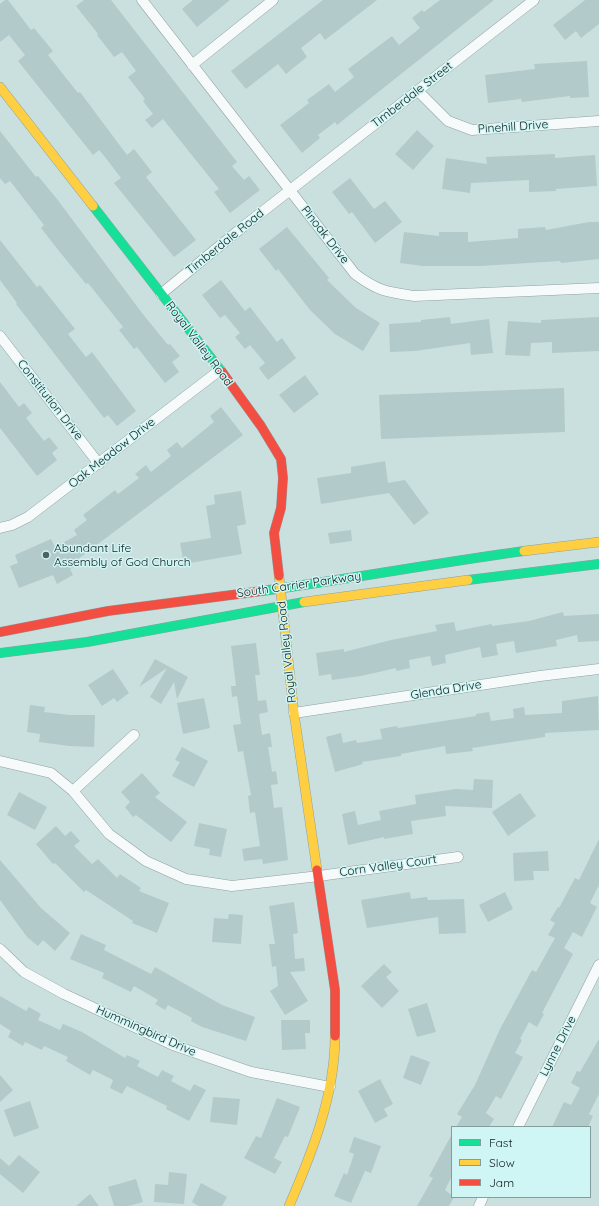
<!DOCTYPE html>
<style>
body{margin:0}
#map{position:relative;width:599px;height:1206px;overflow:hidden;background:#cae0df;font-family:Quicksand,sans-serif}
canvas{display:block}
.legend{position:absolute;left:451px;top:1126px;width:140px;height:72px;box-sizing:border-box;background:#cff5f4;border:1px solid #829f9e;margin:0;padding:5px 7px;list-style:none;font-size:12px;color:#0f1d1d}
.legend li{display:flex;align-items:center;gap:8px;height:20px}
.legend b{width:20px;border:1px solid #829f9e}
</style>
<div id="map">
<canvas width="599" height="1206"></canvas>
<ul class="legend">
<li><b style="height:5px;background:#16e098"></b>Fast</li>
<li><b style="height:5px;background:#ffcf43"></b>Slow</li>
<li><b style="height:5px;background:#f24e42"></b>Jam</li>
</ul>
</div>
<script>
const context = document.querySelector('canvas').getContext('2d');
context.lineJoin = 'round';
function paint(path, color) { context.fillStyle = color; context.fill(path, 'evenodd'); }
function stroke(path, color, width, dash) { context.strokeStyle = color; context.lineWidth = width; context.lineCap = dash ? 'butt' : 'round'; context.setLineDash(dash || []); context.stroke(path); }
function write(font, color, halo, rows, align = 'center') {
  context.font = font + ' Quicksand,sans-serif'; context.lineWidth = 3; context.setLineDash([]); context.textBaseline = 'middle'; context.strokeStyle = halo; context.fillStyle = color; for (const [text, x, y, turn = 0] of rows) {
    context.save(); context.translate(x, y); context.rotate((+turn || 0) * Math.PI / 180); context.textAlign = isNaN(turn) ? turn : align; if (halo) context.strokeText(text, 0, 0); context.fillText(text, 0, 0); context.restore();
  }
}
paint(new Path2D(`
 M 5,0 L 8,0 L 31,30 L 34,28 L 53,51 L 48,55 L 78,93 L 80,92 L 127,155 L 134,149 L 152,172 L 146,177 L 196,240 L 174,257 L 114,183 L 121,178 L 105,157 L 99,150 L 93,155 L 18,61 L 25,55 L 9,35 L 0,42 L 0,4 Z
 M 84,0 L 111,0 L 237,162 L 232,166 L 244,180 L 249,176 L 260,190 L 230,213 L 214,192 L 219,189 L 163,119 L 152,128 L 145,120 L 153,114 L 143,101 L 145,99 L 128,77 L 136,71 L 122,52 L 114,57 L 97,35 L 98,34 L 76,6 Z
 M 193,0 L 230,0 L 197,27 L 182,9 Z
 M 323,0 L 377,0 L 325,40 L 320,33 L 301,48 L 307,57 L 286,74 L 278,64 L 246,89 L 231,71 Z
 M 440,0 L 494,0 L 337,125 L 335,122 L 318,135 L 320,138 L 302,153 L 280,125 L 309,103 L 307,100 L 329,84 L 335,92 L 354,77 L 348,69 L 392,36 L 399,45 L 420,28 L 412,18 L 422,10 L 424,12 Z
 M 585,0 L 599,0 L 599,24 L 581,38 L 576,31 L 565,40 L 553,25 Z
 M 587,61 L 589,97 L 570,98 L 570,96 L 522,102 L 521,99 L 488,103 L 485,75 L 535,69 L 534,64 Z
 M 417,130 L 434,146 L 413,170 L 395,154 Z
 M 0,131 L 36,177 L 38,176 L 57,199 L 142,313 L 168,345 L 170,344 L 180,356 L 172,362 L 179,372 L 165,383 L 137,347 L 134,349 L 119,330 L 123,327 L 88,283 L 86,284 L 59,251 L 41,228 L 44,225 L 10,181 L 5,184 L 0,178 Z
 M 555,154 L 555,158 L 595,155 L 597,186 L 556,189 L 556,191 L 529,192 L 529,180 L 471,183 L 470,193 L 442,189 L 446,158 L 487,164 L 486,157 Z
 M 350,178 L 374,209 L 385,201 L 402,222 L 375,243 L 352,212 L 349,214 L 332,192 Z
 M 589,222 L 599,222 L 599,259 L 561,263 L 560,261 L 480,266 L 423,266 L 400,263 L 404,232 L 439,236 L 439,232 L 468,232 L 468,242 L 518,238 L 518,229 L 545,227 L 546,230 Z
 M 287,227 L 329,278 L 327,280 L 356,308 L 380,323 L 363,351 L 335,334 L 310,310 L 278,269 L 276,271 L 259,249 Z
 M 0,240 L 37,287 L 40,285 L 75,329 L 68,334 L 86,357 L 92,352 L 136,411 L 117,426 L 108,415 L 104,418 L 16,304 L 17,303 L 0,280 Z
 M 221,280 L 245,311 L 250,307 L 277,342 L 282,338 L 296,358 L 268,380 L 259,368 L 265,363 L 250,345 L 245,349 L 235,337 L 240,333 L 225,315 L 220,318 L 202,295 Z
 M 450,317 L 451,324 L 489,319 L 493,353 L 471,355 L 470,343 L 415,351 L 390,352 L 389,324 L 421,322 L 421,320 Z
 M 599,317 L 599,351 L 552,353 L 552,342 L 531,343 L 530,356 L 505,355 L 508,321 L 541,323 L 541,320 Z
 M 305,375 L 319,394 L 294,413 L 279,395 Z
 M 0,382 L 19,407 L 24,403 L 32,413 L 26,418 L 44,441 L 49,437 L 58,448 L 52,453 L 57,460 L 37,476 L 0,428 Z
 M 564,388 L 565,432 L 381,439 L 379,395 Z
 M 221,407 L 243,435 L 78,559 L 80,563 L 70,569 L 73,575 L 57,584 L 53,575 L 19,588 L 10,566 L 18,563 L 15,555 L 51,539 L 55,547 L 77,535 L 74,530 L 87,520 L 83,515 L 115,490 L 118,494 L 139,478 L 135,474 L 146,465 L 151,472 L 171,456 L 167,450 L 177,442 L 182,448 L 214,422 L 210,416 Z
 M 385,461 L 388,483 L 405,480 L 429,513 L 414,525 L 389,493 L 321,504 L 317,478 L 351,473 L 351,467 Z
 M 241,491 L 246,524 L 237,526 L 242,554 L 184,564 L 180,543 L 211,538 L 206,506 L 215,504 L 214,495 Z
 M 351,530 L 352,541 L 330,544 L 328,533 Z
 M 563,612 L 564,616 L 599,614 L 599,641 L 578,642 L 577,635 L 556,640 L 557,646 L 516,653 L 514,641 L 496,644 L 498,655 L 482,658 L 480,647 L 445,655 L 446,663 L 432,666 L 430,656 L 409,660 L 410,668 L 396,671 L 396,668 L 361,676 L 332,680 L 331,674 L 319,676 L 316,653 L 344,649 L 344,652 L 391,640 L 437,631 L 435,625 L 454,622 L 456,631 L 492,624 L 492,626 L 529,621 Z
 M 256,643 L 260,675 L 255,675 L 258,701 L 266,700 L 268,712 L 259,714 L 262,735 L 270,733 L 272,747 L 268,747 L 272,772 L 276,771 L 278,784 L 271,785 L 274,808 L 282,807 L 288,860 L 263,864 L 262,859 L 244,861 L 242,849 L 260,846 L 255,812 L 250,813 L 248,796 L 251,795 L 243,751 L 238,752 L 233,725 L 241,724 L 237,696 L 232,697 L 231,686 L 236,686 L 231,646 Z
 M 155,659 L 188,677 L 177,699 L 174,682 L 161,704 L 150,697 L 167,668 L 139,687 Z
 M 113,669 L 129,693 L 117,702 L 114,698 L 102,706 L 88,685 Z
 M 598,696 L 599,730 L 545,733 L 545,737 L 472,748 L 473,751 L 446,754 L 445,746 L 401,754 L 401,756 L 362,762 L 363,764 L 335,772 L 326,737 L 341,733 L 343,743 L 356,740 L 357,743 L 382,739 L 380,729 L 397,726 L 398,728 L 476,716 L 476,714 L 489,712 L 491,721 L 514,718 L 513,709 L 524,707 L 525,715 L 562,713 L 562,701 Z
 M 204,698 L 210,728 L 183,734 L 177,703 Z
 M 30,705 L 45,707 L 44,712 L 70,715 L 95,715 L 94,747 L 69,746 L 39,742 L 40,734 L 27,732 Z
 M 182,747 L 208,761 L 194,787 L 172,776 L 180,762 L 175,760 Z
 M 142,773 L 160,793 L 155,797 L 187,822 L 171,842 L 136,815 L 133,817 L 125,807 L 130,802 L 121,792 Z
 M 474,779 L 493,780 L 492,808 L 445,806 L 446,816 L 411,821 L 413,834 L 384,839 L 384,837 L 348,845 L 342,814 L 355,811 L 358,825 L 381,820 L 379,811 L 416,804 L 415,795 L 456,789 L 473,790 Z
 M 19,792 L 47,807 L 35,830 L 7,815 Z
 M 520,793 L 536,816 L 508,836 L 492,812 Z
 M 199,823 L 227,829 L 221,857 L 209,855 L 210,849 L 194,846 Z
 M 56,826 L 65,836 L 71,831 L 80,841 L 74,846 L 92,864 L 98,859 L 117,878 L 120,874 L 141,888 L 139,891 L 169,903 L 157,933 L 132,923 L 133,921 L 86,890 L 84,892 L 55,863 L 53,864 L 36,844 Z
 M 599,839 L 599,885 L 590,903 L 597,907 L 582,937 L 573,932 L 564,948 L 573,954 L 542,1013 L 544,1014 L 537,1027 L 529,1022 L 520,1039 L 522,1040 L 515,1053 L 523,1057 L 501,1099 L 496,1096 L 486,1113 L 494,1119 L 489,1127 L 456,1127 L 462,1117 L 457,1114 L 475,1085 L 500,1029 L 532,970 L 536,972 L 555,938 L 548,935 L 555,923 L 550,920 L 558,907 L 559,908 L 575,878 L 579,880 Z
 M 548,851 L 549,871 L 533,871 L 534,880 L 514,881 L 513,853 Z
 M 0,860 L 41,908 L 70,933 L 55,951 L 43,940 L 38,946 L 27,937 L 0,900 Z
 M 410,892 L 411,899 L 427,897 L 428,900 L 464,899 L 466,933 L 439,934 L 438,917 L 367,928 L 361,900 Z
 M 505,892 L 513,909 L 488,922 L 479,905 Z
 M 294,902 L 298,933 L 293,934 L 295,959 L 304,958 L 305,971 L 290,972 L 308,1001 L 285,1015 L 270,991 L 278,986 L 276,966 L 272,967 L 269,944 L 275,944 L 269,906 Z
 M 229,914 L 243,915 L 241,944 L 212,942 L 214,918 L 228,919 Z
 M 81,934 L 106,945 L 104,950 L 151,974 L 155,967 L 222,1005 L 255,1017 L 246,1041 L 202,1027 L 191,1021 L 192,1018 L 168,1005 L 165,1010 L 155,1004 L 158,1000 L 134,986 L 131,992 L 102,978 L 104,973 L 70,959 Z
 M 384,964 L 392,972 L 386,977 L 399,991 L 382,1008 L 361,986 Z
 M 0,996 L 26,1011 L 29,1007 L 41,1014 L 38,1020 L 60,1030 L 63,1024 L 82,1032 L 125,1058 L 127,1055 L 140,1061 L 137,1066 L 158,1077 L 162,1070 L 174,1076 L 171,1081 L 190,1091 L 194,1084 L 206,1090 L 189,1121 L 166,1109 L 167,1106 L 127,1086 L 122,1094 L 110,1088 L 113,1080 L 93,1070 L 90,1075 L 66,1061 L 68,1057 L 44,1046 L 42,1050 L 25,1042 L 23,1046 L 8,1037 L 11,1031 L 0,1024 Z
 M 427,1003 L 436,1032 L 417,1037 L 408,1009 Z
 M 281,1020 L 310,1020 L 310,1033 L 305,1033 L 306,1049 L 282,1050 Z
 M 599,1039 L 599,1094 L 589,1114 L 593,1116 L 588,1127 L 552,1127 L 564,1102 L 571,1105 L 580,1088 L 571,1083 L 577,1071 L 580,1072 Z
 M 411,1055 L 430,1062 L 421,1085 L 403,1078 Z
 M 0,1075 L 13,1090 L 0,1102 Z
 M 380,1079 L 393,1104 L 384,1109 L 388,1116 L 375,1123 L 358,1091 Z
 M 213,1097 L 240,1099 L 237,1125 L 210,1122 Z
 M 277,1098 L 300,1107 L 288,1137 L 285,1136 L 274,1158 L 282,1162 L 275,1174 L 244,1158 L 256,1136 L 261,1138 Z
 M 30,1101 L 39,1128 L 14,1137 L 4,1110 Z
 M 452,1134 L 452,1176 L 445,1190 L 454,1197 L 449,1206 L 417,1206 L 433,1178 L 429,1176 Z
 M 354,1137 L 381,1146 L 371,1173 L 365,1171 L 351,1203 L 334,1196 L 344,1173 L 347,1175 L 354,1154 L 349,1152 Z
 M 19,1155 L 40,1172 L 23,1193 L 0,1174 L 0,1158 L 9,1166 Z
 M 169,1172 L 187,1174 L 184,1204 L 154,1202 L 155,1184 L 168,1185 Z
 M 136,1179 L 143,1202 L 128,1206 L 114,1206 L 108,1187 Z
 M 201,1183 L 227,1197 L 222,1206 L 199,1206 L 192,1202 Z
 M 90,1194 L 99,1206 L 76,1206 Z`), '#b2cac9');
const street = new Path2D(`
 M 142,0 L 355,274 C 378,291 386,292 414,296 L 599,288
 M 192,65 L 273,0
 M 418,91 L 448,121 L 472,130 L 599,121
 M 161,294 L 244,226 L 534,0
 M 0,336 L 99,464
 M 0,528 L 12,525 L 28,517 L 220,370
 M 294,713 L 540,676 L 599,669
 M 0,761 L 51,773 L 73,791 L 109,834 L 146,861 L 186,879 L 232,886 L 319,876 L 458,857
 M 73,791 L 134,735
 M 0,949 L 24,972 L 64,994 L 173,1045 L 251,1072 L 330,1087
 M 518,1127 L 599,965
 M 479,1206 L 483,1197`);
const fast = new Path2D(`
 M 93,206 L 222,372
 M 468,580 L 599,564
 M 262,591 C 350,579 436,563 524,551
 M 0,653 L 87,642 L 304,602`);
const slow = new Path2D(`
 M 0,87 L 93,206
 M 524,551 L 599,542
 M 279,576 L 294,713 L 317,870
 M 304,602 L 468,580
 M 289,1206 C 312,1153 335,1095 335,1036`);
const jam = new Path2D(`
 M 222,372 L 261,426 L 281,459 L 283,478 L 281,508 L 274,533 L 279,576
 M 0,632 L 108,611 L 262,591
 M 317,870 L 335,990 L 335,1036`);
stroke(street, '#8fa09f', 11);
stroke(fast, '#8fa09f', 10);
stroke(slow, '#8fa09f', 10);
stroke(jam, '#8fa09f', 10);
stroke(street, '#f7fafa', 10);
stroke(fast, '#16e098', 9);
stroke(slow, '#ffcf43', 9);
stroke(jam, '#f24e42', 9);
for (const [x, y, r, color] of [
 [46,555,4,"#506161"]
]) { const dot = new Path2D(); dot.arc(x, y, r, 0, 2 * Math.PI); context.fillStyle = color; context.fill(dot); stroke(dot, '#cff5f4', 1.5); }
write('12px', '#0f1d1d', '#cff5f4', [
 ["Timberdale Street",412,95,-38],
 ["Pinehill Drive",513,127,-4],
 ["Pinoak Drive",325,235,52],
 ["Timberdale Road",225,242,-39],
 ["Royal Valley Road",199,344,53],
 ["Constitution Drive",50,400,52],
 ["Oak Meadow Drive",112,453,-38],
 ["South Carrier Parkway",299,585,-8],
 ["Royal Valley Road",287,652,-96],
 ["Glenda Drive",446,690,-9],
 ["Corn Valley Court",388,866,-8],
 ["Hummingbird Drive",146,1031,24],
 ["Lynne Drive",558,1046,-63]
]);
write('12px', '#0f1d1d', '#cff5f4', [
 ["Abundant Life",54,548],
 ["Assembly of God Church",54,562]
], 'left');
</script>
